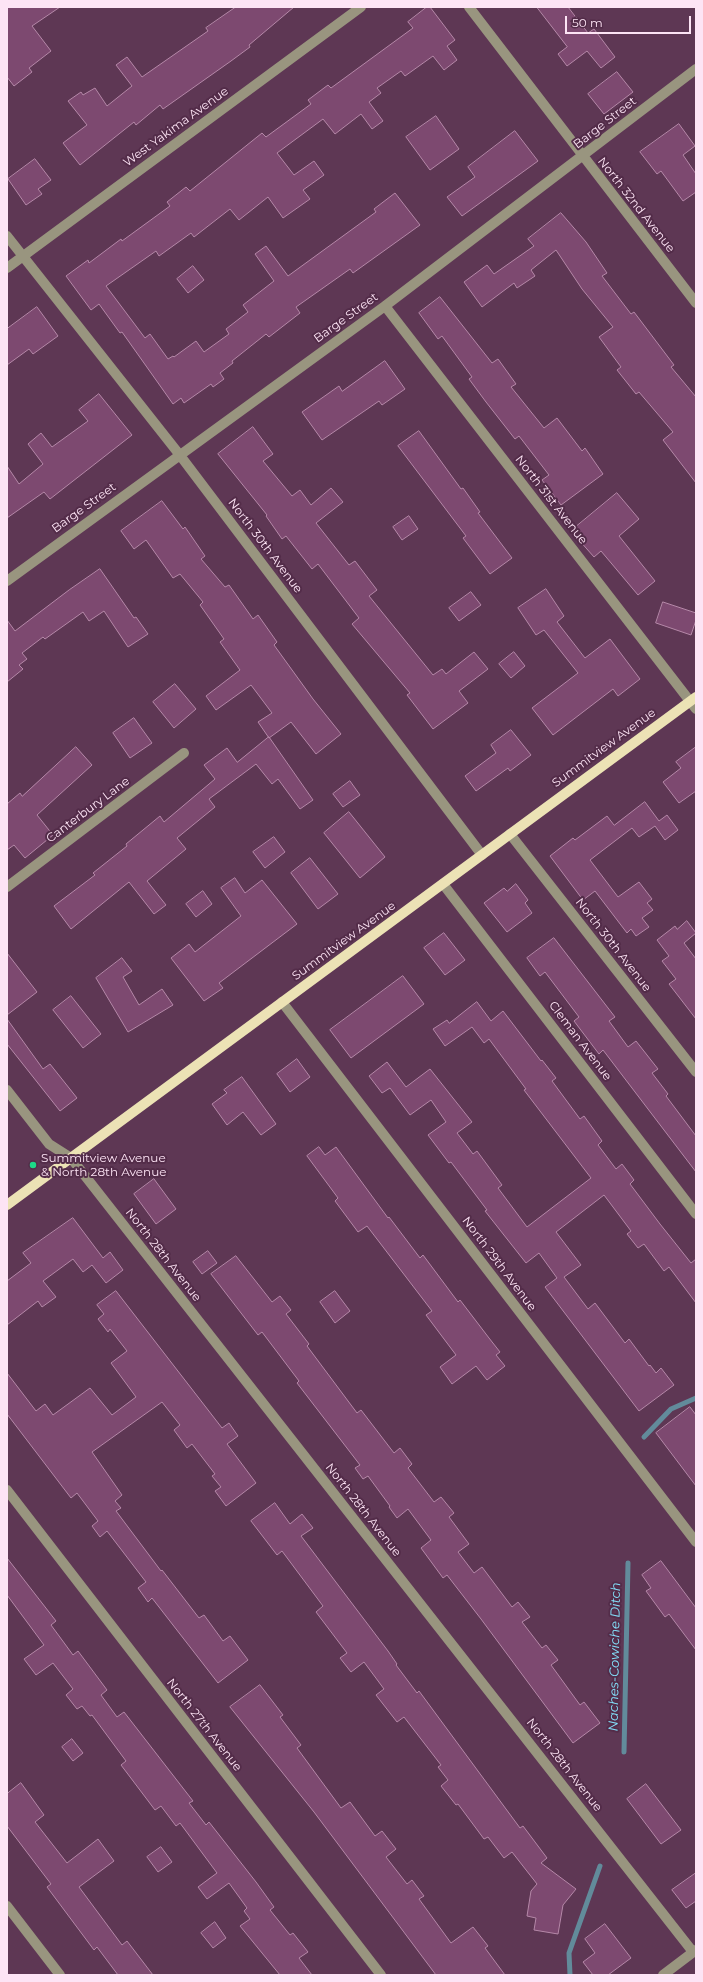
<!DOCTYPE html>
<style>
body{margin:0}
#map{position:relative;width:703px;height:1982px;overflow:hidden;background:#5e3754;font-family:Montserrat,sans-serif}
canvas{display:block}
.frame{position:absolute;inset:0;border:8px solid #fde4f5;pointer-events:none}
.scale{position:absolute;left:565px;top:16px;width:126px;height:18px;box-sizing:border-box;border:2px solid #fde4f5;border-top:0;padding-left:5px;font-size:12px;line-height:14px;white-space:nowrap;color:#fde4f5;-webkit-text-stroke:3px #532c49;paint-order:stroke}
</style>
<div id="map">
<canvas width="703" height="1982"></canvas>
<div class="frame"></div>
<div class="scale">50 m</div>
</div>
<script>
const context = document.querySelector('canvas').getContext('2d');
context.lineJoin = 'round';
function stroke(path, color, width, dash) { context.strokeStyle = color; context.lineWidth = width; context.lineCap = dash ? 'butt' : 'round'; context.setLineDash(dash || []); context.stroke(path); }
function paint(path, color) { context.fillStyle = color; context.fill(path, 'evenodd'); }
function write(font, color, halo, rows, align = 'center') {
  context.font = font + ' Montserrat,sans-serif'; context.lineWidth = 4; context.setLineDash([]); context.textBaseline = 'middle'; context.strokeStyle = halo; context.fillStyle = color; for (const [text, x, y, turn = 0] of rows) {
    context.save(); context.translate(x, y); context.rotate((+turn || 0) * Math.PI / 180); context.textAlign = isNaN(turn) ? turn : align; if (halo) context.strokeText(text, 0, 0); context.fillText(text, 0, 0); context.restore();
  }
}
stroke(new Path2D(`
 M 644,1437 L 671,1409 L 696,1398
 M 624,1752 L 628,1563
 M 570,1975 L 569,1953 L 600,1866`), '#628b9b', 5);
const building = new Path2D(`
 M 7,7 L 60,7 L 32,26 L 51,51 L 29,68 L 32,72 L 14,86 L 7,77 Z
 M 236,7 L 294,7 L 249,45 L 250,47 L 231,61 L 163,109 L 160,105 L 136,125 L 134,122 L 80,165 L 63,143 L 87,125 L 68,101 L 81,92 L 83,95 L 95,88 L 107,106 L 132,86 L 116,65 L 127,57 L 142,77 L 208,31 L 206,28 Z
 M 427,7 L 430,7 L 455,40 L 447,46 L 457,60 L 444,70 L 433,56 L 405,76 L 401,71 L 377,88 L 381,93 L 369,102 L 383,121 L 372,129 L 361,114 L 335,134 L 323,119 L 277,153 L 294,175 L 314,161 L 324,175 L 303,190 L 310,199 L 283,218 L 268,197 L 239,220 L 230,209 L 194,237 L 191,233 L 159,256 L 156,251 L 106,286 L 145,338 L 150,334 L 168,359 L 173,356 L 174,357 L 196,341 L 204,352 L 229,334 L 226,329 L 248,312 L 243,305 L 274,281 L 255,254 L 266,246 L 288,276 L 376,212 L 374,209 L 395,193 L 420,225 L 353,273 L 350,269 L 296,307 L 300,313 L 269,337 L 266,334 L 232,361 L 233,363 L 220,373 L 224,379 L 213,387 L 211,384 L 184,403 L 181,398 L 173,404 L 122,332 L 120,333 L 99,304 L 91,310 L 66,276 L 88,260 L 89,263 L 121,239 L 122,241 L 170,206 L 167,202 L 186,187 L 190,191 L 262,133 L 266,137 L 311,104 L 308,100 L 328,85 L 331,88 L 413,28 L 408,22 Z
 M 537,7 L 568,7 L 588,33 L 594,29 L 615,57 L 601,68 L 587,51 L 567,66 L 558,54 L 567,47 Z
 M 617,72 L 633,92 L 604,114 L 588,94 Z
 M 436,116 L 459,149 L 430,170 L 406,137 Z
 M 679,124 L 695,146 L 683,155 L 696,174 L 696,192 L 683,201 L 661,171 L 657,174 L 640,152 Z
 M 515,131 L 538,161 L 462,216 L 447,197 L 475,177 L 468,167 Z
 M 35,159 L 51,180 L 38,189 L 42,194 L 26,205 L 8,179 Z
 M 561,213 L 586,242 L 607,273 L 602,276 L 631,314 L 634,312 L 674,365 L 671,367 L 696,397 L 696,483 L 663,440 L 673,432 L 639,392 L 636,394 L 617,370 L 621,367 L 599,337 L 613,327 L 582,289 L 556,250 L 531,270 L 535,276 L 517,288 L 514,283 L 482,307 L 464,282 L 487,265 L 494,274 L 534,246 L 528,239 Z
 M 193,266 L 204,280 L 188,293 L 177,279 Z
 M 440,297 L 492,363 L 498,359 L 516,384 L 511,387 L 544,428 L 557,418 L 582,451 L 585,448 L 603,474 L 561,505 L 542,480 L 549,475 L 519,436 L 515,439 L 486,402 L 469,379 L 472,377 L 442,336 L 438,339 L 419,313 Z
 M 37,307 L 58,336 L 33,354 L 29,349 L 7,365 L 7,329 Z
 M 385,361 L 405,389 L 382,405 L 379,401 L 322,440 L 302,412 L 339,386 L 342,391 Z
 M 99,394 L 132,435 L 50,499 L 44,492 L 7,518 L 7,466 L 19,484 L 43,464 L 28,444 L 41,433 L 52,447 L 88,421 L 79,410 Z
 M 253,427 L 273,454 L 263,461 L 292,496 L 300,490 L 311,505 L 331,488 L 343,502 L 316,523 L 349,565 L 355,561 L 377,590 L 369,596 L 433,675 L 442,669 L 446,674 L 474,652 L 488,669 L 459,691 L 468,703 L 433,729 L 407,695 L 410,693 L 352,624 L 359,618 L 318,564 L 312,569 L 286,536 L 282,539 L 266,516 L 267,515 L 218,454 Z
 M 419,431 L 461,489 L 463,488 L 480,512 L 478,513 L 512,558 L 490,574 L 463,538 L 466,536 L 398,446 Z
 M 617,493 L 639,519 L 619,536 L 655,581 L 638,595 L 601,551 L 594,557 L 571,531 Z
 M 162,501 L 183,529 L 185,527 L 205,556 L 201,559 L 225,587 L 229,585 L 253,619 L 258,615 L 277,642 L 274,645 L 313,699 L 341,734 L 316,754 L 291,722 L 269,738 L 258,722 L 272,713 L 251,685 L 216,710 L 206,696 L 240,670 L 220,642 L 224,639 L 200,605 L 203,602 L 180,574 L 173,578 L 146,540 L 134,549 L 121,531 Z
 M 409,516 L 418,529 L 402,540 L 393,527 Z
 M 100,569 L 134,618 L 136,617 L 148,634 L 128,647 L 104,611 L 89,621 L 83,612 L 45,639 L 43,637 L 22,653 L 27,659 L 19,665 L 23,669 L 7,682 L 7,620 L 15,631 L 69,590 Z
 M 546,589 L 564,616 L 557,622 L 585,658 L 610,639 L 640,679 L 618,696 L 613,689 L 553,735 L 532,708 L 578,673 L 544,630 L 536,635 L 518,608 Z
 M 471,592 L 481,605 L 459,621 L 449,608 Z
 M 663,602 L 696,613 L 696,620 L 691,635 L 656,623 Z
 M 514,652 L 525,666 L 511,678 L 499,664 Z
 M 175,684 L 196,709 L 174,728 L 153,702 Z
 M 134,718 L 152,743 L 130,758 L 113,733 Z
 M 511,730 L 531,755 L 510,771 L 508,768 L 476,791 L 465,776 L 496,753 L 491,745 Z
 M 269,737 L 313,800 L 300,809 L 278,779 L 272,784 L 256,764 L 209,799 L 215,807 L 177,838 L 186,849 L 147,881 L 166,905 L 154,914 L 129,882 L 71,929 L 54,906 L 95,875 L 93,873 L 127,846 L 126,844 L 160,816 L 164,822 L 215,779 L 204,765 L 227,748 L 237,762 Z
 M 76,747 L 92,765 L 37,815 L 53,835 L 25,858 L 14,845 L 7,850 L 7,804 L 20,793 L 22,796 Z
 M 696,747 L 696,791 L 679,803 L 663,782 L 681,768 L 676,762 Z
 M 350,781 L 360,795 L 343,807 L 333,794 Z
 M 645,802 L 659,821 L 667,815 L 678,830 L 665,840 L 655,826 L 639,837 L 632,828 L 590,860 L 618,897 L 639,882 L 652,899 L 647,903 L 653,910 L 642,918 L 649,927 L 636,936 L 631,929 L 627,933 L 595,891 L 583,900 L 550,856 L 573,838 L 575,840 L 607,816 L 614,825 Z
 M 349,812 L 385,857 L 360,878 L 324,833 Z
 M 274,837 L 285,852 L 265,868 L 253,852 Z
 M 310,858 L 338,894 L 318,909 L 291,873 Z
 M 235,878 L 245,893 L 262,880 L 297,924 L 219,983 L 223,988 L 204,1001 L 171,958 L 189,944 L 195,952 L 241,916 L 221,888 Z
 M 516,884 L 528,900 L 525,903 L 532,913 L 507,932 L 484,903 L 504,888 L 507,891 Z
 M 203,891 L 212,904 L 196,917 L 186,904 Z
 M 687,921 L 696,933 L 684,943 L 696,959 L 696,1019 L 669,984 L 676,979 L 662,961 L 669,956 L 657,940 L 675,926 L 677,929 Z
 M 444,933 L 465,960 L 445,975 L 424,948 Z
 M 554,938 L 615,1017 L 609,1021 L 628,1047 L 636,1041 L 658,1069 L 652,1073 L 668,1094 L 666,1096 L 696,1136 L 696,1172 L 603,1050 L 599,1054 L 574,1021 L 579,1017 L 545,972 L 540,976 L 527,958 Z
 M 7,953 L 37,992 L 7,1015 Z
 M 122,958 L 132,971 L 123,977 L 139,1005 L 162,989 L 173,1005 L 128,1032 L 96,978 Z
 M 403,976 L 424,1004 L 351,1058 L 330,1030 Z
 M 71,996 L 101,1034 L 83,1048 L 53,1010 Z
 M 477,1002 L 491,1021 L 503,1011 L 541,1061 L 542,1060 L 556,1078 L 552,1081 L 580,1119 L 584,1116 L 602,1141 L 598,1145 L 616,1169 L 622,1164 L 634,1180 L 630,1184 L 660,1224 L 691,1263 L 696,1259 L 696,1303 L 669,1267 L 664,1271 L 644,1244 L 638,1248 L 627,1234 L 631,1231 L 604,1195 L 556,1232 L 581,1265 L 564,1277 L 588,1309 L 595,1303 L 625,1343 L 629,1339 L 649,1366 L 650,1365 L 656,1373 L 661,1368 L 674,1385 L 639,1411 L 545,1287 L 557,1278 L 539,1253 L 526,1263 L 485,1211 L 487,1210 L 451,1162 L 449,1163 L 428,1135 L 446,1122 L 431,1100 L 410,1115 L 390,1088 L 382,1093 L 369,1076 L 387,1062 L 406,1087 L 430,1069 L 472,1122 L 457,1133 L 473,1154 L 477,1151 L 502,1185 L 498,1188 L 527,1227 L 591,1178 L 524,1090 L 526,1089 L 489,1039 L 484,1043 L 472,1027 L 445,1046 L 433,1029 L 447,1020 L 449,1023 Z
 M 7,1019 L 43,1069 L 50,1064 L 77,1098 L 60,1111 L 7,1044 Z
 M 297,1059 L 310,1077 L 290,1092 L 277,1074 Z
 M 242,1077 L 276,1124 L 261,1135 L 243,1112 L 227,1125 L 212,1104 L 227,1093 L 224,1090 Z
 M 319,1147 L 325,1155 L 336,1147 L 388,1218 L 389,1217 L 420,1258 L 423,1255 L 458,1302 L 460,1300 L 489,1338 L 500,1352 L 496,1355 L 505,1366 L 487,1380 L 476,1366 L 452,1384 L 440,1367 L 456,1355 L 426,1315 L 432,1311 L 367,1226 L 358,1232 L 335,1201 L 338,1198 L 307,1156 Z
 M 154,1179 L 176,1209 L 156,1224 L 134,1194 Z
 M 73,1218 L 103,1258 L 110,1252 L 123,1270 L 106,1283 L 92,1265 L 83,1272 L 73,1259 L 43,1281 L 56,1297 L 42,1307 L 38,1301 L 7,1325 L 7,1281 L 31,1263 L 23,1253 Z
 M 208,1251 L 217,1263 L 202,1274 L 193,1262 Z
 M 236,1256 L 272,1302 L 280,1296 L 291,1310 L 286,1314 L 309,1344 L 307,1346 L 357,1413 L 361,1410 L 394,1453 L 400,1448 L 412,1464 L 408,1468 L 434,1502 L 441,1497 L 454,1513 L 449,1517 L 469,1544 L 458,1552 L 474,1573 L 482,1567 L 512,1607 L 518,1602 L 530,1617 L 522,1622 L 542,1648 L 546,1645 L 558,1660 L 551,1665 L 580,1705 L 584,1702 L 600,1723 L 573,1743 L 481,1619 L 447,1575 L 443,1578 L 421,1548 L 431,1540 L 408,1509 L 397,1518 L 389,1507 L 390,1506 L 368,1476 L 363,1479 L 355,1468 L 360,1465 L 297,1383 L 299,1381 L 262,1332 L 258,1335 L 211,1274 Z
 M 116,1291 L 222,1428 L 229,1423 L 238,1436 L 227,1444 L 256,1483 L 226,1506 L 215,1491 L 221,1487 L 212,1476 L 215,1474 L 192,1444 L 187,1448 L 174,1430 L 180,1425 L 162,1402 L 92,1452 L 122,1495 L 115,1501 L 121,1508 L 116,1511 L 161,1571 L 162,1570 L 199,1618 L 204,1615 L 223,1641 L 230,1636 L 248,1660 L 218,1683 L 152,1598 L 148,1602 L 138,1588 L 146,1582 L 107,1531 L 100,1537 L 92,1526 L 98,1521 L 77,1493 L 71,1498 L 7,1414 L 7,1373 L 36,1411 L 45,1404 L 53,1415 L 90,1388 L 112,1415 L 136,1397 L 111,1363 L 127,1351 L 110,1329 L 108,1332 L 98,1319 L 104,1314 L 97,1305 Z
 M 335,1291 L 350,1311 L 335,1323 L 320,1302 Z
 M 690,1407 L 696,1415 L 696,1486 L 656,1433 Z
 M 275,1503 L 290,1524 L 302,1514 L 313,1528 L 301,1536 L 388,1651 L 397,1664 L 396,1665 L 417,1693 L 419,1691 L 520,1828 L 523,1826 L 547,1858 L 541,1863 L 576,1889 L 563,1905 L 558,1934 L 534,1930 L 536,1918 L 527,1916 L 531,1891 L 537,1884 L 512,1852 L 504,1858 L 488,1837 L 484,1839 L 458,1804 L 456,1805 L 441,1786 L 448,1780 L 438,1767 L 441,1765 L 404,1717 L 397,1722 L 376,1695 L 384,1689 L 364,1662 L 351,1672 L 340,1658 L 347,1653 L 316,1612 L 323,1606 L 282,1551 L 277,1555 L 251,1521 Z
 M 7,1558 L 56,1621 L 51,1625 L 73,1655 L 78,1651 L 107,1690 L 101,1695 L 117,1717 L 124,1712 L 193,1801 L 189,1803 L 206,1825 L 209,1822 L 256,1882 L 274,1907 L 270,1910 L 290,1935 L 293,1933 L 308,1952 L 299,1958 L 312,1975 L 280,1975 L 240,1926 L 250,1919 L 244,1911 L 247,1908 L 229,1883 L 207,1899 L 198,1887 L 217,1873 L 180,1823 L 176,1826 L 161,1806 L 155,1810 L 121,1765 L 126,1761 L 92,1715 L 90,1716 L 82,1706 L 77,1709 L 66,1695 L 73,1689 L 53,1663 L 36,1675 L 24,1659 L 44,1645 L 7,1595 Z
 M 661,1561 L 696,1608 L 696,1650 L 669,1614 L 665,1617 L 646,1591 L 651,1588 L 642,1575 Z
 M 260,1685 L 283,1715 L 280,1717 L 301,1745 L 297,1748 L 341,1808 L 350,1802 L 375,1836 L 382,1831 L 396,1849 L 386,1857 L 407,1884 L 412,1880 L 424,1896 L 419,1899 L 451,1943 L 473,1927 L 488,1946 L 485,1948 L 505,1975 L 436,1975 L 314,1812 L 230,1707 Z
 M 72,1739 L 83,1753 L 73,1761 L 62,1747 Z
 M 21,1783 L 44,1815 L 35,1822 L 67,1863 L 98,1839 L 114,1861 L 79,1887 L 122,1945 L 127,1941 L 153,1975 L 118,1975 L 97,1947 L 94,1950 L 47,1887 L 51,1884 L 7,1826 L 7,1794 Z
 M 646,1784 L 681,1830 L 661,1844 L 627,1799 Z
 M 161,1847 L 172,1862 L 158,1872 L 147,1857 Z
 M 696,1873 L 696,1901 L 686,1908 L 672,1890 Z
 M 215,1922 L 226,1938 L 213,1948 L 201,1933 Z
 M 605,1924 L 631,1958 L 608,1975 L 593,1975 L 583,1962 L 595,1953 L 585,1939 Z`);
paint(building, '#7d4970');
stroke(building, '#b588a8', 1);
stroke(new Path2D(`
 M 469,7 L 696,303
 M 7,236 L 179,454 L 482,855
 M 7,268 L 361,7
 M 385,306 L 696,709
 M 7,581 L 385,306 L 696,69
 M 510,834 L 696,1072
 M 443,884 L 696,1214
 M 7,887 L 184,753
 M 282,1002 L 696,1542
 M 7,1090 L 49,1144 L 71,1158 L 693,1952
 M 7,1490 L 381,1975
 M 7,1906 L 60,1975
 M 663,1975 L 696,1950`), '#99957f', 10);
stroke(new Path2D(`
 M 7,1205 L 696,697`), '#ece2b5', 10);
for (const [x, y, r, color] of [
 [33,1165,4,"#1cd988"]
]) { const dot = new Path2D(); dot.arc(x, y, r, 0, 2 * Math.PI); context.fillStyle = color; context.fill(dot); stroke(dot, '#532c49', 1.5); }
write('12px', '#fde4f5', '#532c49', [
 ["Barge Street",605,123,-38],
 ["West Yakima Avenue",176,127,-36],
 ["North 32nd Avenue",636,205,52],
 ["Barge Street",346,318,-36],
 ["North 31st Avenue",551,500,52],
 ["Barge Street",84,508,-36],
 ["North 30th Avenue",265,546,53],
 ["Summitview Avenue",604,748,-36],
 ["Canterbury Lane",88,810,-37],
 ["Summitview Avenue",344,941,-36],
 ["North 30th Avenue",613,945,52],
 ["Cleman Avenue",580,1041,53],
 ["North 28th Avenue",163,1255,52],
 ["North 29th Avenue",499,1264,53],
 ["North 28th Avenue",363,1510,52],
 ["North 27th Avenue",204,1725,52],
 ["North 28th Avenue",564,1765,52]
]);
write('12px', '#fde4f5', '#532c49', [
 ["Summitview Avenue",41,1158],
 ["& North 28th Avenue",41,1172]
], 'left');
write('italic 13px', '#84e1fb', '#532c49', [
 ["Naches-Cowiche Ditch",615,1657,-89]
]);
</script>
